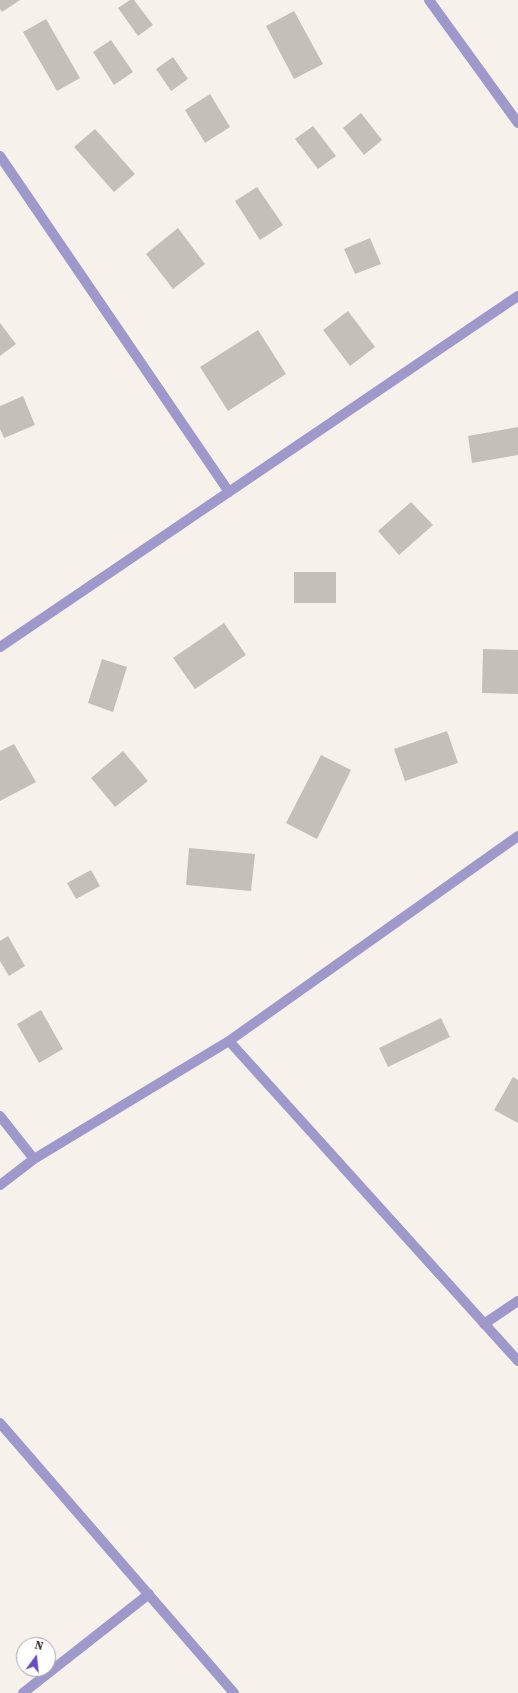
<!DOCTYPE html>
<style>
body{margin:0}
#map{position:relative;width:518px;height:1693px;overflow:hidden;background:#f7f1ec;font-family:"Source Serif 4",serif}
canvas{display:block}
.north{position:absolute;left:16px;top:1637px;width:40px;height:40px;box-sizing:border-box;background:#fff;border:1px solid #a8a7a6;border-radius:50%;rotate:15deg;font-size:11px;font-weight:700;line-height:16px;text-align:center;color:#262321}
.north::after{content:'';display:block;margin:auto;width:14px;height:18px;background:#694ac3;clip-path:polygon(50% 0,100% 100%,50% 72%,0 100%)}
</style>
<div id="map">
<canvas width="518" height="1693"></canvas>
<div class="north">N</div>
</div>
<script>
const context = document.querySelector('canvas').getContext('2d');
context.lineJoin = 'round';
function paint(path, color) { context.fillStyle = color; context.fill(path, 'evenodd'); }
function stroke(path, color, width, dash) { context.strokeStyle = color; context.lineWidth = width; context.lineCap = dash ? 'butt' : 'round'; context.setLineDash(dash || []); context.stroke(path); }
paint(new Path2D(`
 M 0,0 L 20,0 L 2,12 L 0,9 Z
 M 130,0 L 134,0 L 153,25 L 138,36 L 118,8 Z
 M 294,11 L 323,64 L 294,79 L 266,26 Z
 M 46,19 L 80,78 L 57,91 L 23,32 Z
 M 111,40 L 133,72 L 114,85 L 93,52 Z
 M 173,57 L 188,79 L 171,91 L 156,69 Z
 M 210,94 L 230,127 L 205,143 L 185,110 Z
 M 361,113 L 382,140 L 364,155 L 343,128 Z
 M 313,126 L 336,156 L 318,169 L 295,139 Z
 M 95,129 L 135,174 L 114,192 L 74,147 Z
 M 257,187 L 283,225 L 260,240 L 235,201 Z
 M 178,228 L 205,264 L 173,289 L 146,254 Z
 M 370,238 L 381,264 L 355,274 L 344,249 Z
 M 348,311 L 375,347 L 350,366 L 323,330 Z
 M 0,323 L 16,344 L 0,356 Z
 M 258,330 L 286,374 L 228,411 L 200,367 Z
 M 23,396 L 35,425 L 4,438 L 0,429 L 0,406 Z
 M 518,427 L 518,455 L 472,463 L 468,436 Z
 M 411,502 L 433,525 L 399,555 L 378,531 Z
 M 294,572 L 336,572 L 336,603 L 294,603 Z
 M 224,623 L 246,655 L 195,689 L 173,658 Z
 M 483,649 L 518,650 L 518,694 L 482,693 Z
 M 102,659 L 127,667 L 113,712 L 88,703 Z
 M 447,731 L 458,763 L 405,781 L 394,749 Z
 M 14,744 L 36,782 L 0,801 L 0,751 Z
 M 123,751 L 148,781 L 115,807 L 91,778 Z
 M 321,755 L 351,770 L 317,839 L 286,823 Z
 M 189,848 L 255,854 L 251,891 L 186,885 Z
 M 91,870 L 100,886 L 76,899 L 67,883 Z
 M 8,936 L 25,966 L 9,976 L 0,961 L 0,941 Z
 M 41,1010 L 63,1049 L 39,1063 L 17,1024 Z
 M 441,1018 L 450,1037 L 388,1067 L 379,1048 Z
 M 513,1077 L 518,1080 L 518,1123 L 494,1110 Z`), '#c5bfba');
stroke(new Path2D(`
 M 429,0 L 518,123
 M 0,156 L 229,492
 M 0,647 L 518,296
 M 229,1041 L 518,1361
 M 0,1116 L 34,1159
 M 0,1185 L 34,1159 L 229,1041 L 518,836
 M 484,1324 L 518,1301
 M 0,1423 L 234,1693
 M 23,1693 L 149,1594`), '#9e98cb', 10);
</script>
